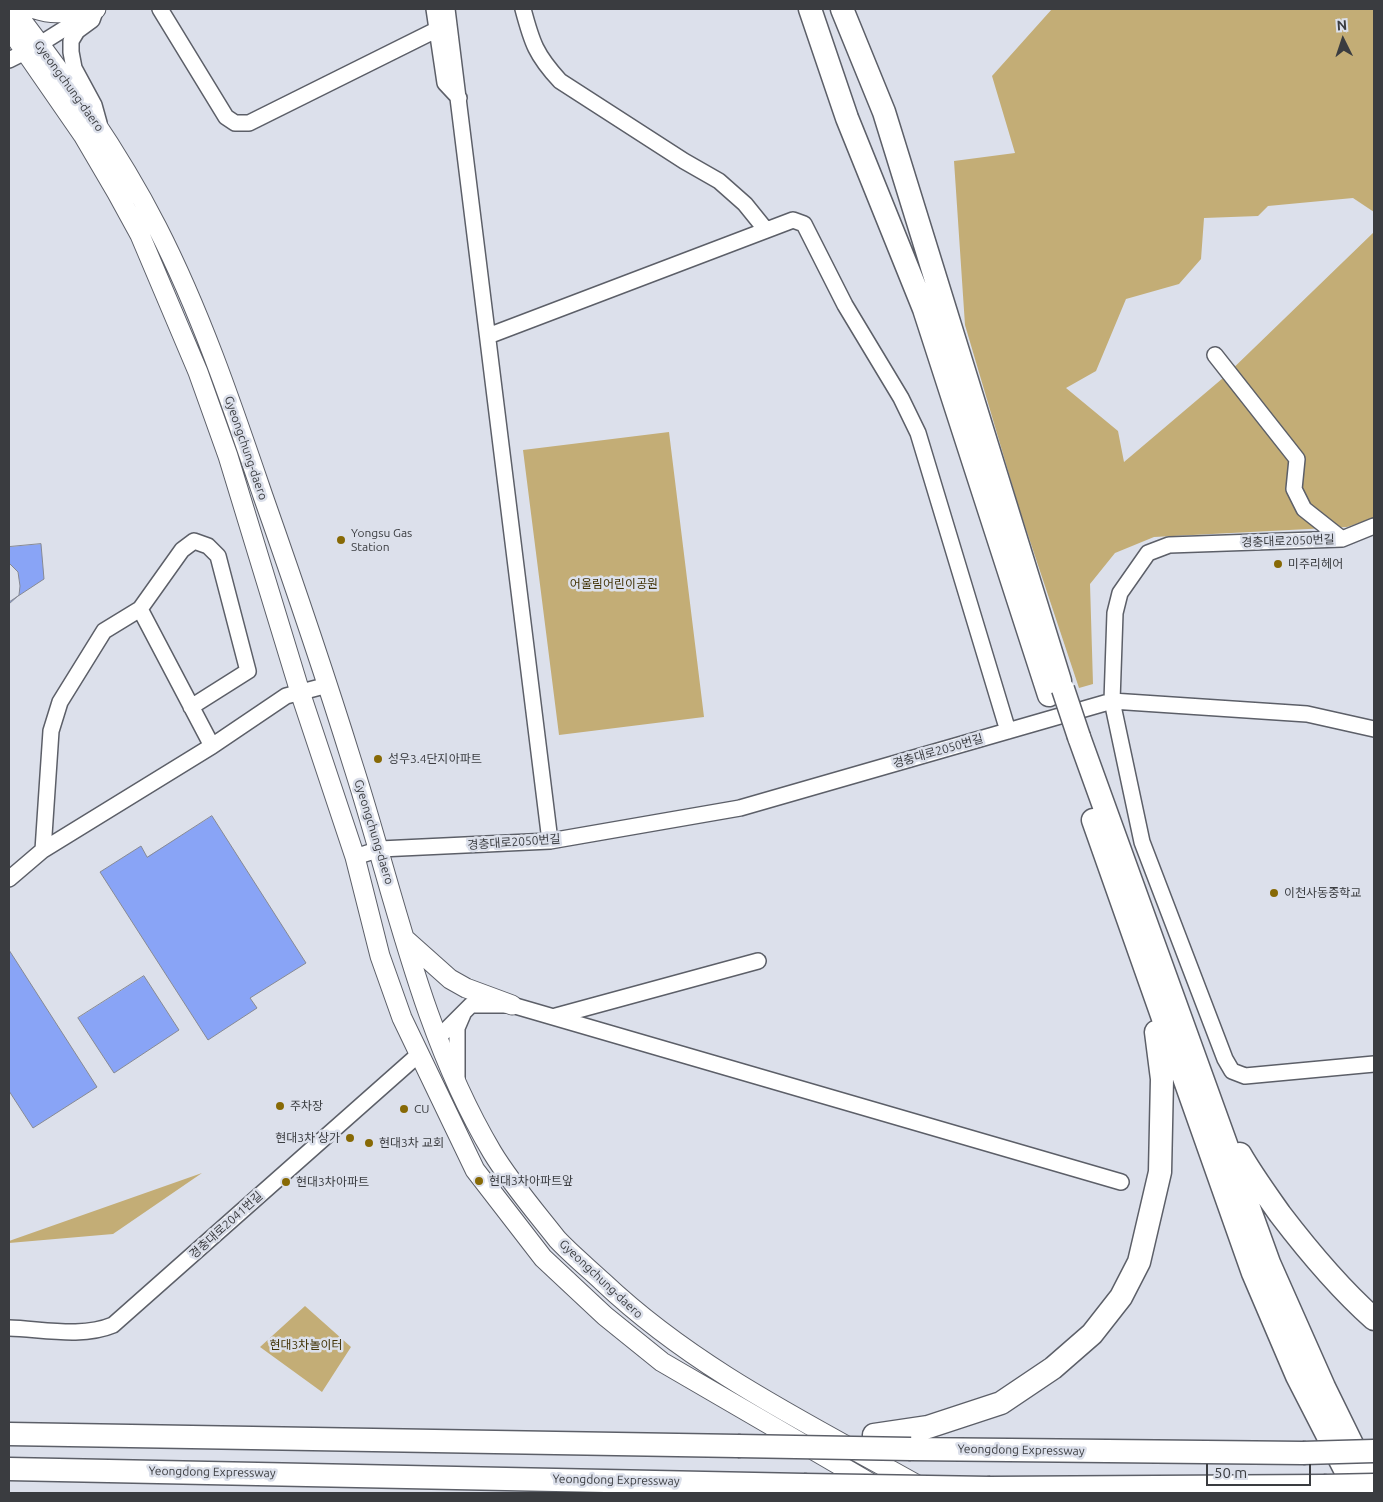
<!DOCTYPE html>
<meta charset="utf-8">
<style>
body{margin:0}
#map{position:relative;width:1383px;height:1502px;overflow:hidden;background:#dce0eb;font-family:Ubuntu,sans-serif}
canvas{display:block}
.frame{position:absolute;inset:0;border:10px solid #3a3c40;pointer-events:none}
.north{position:absolute;left:1318px;top:15px;width:50px;height:50px;-webkit-text-stroke:4px #dce0eb;paint-order:stroke;rotate:356deg;font-size:14px;font-weight:700;line-height:20px;text-align:center;color:#3a3c40}
.north::after{content:'';display:block;margin:auto;width:18px;height:22px;background:#3a3c40;clip-path:polygon(50% 0,100% 100%,50% 72%,0 100%)}
.scale{position:absolute;left:1206px;top:1464px;width:105px;height:22px;box-sizing:border-box;border:2px solid #3a3c40;border-top:0;padding-left:6px;font-size:15px;line-height:18px;white-space:nowrap;color:#3a3c40;-webkit-text-stroke:4px #dce0eb;paint-order:stroke}
</style>
<div id="map">
<canvas width="1383" height="1502"></canvas>
<div class="frame"></div>
<div class="north">N</div>
<div class="scale">50 m</div>
</div>
<script>
const context = document.querySelector('canvas').getContext('2d');
context.lineJoin = 'round';
function paint(path, color) { context.fillStyle = color; context.fill(path, 'evenodd'); }
function stroke(path, color, width, dash) { context.strokeStyle = color; context.lineWidth = width; context.lineCap = dash ? 'butt' : 'round'; context.setLineDash(dash || []); context.stroke(path); }
function write(font, color, halo, rows, align = 'center') {
  context.font = font + ' Ubuntu,"Noto Sans KR",sans-serif'; context.lineWidth = 5; context.setLineDash([]); context.textBaseline = 'middle'; context.strokeStyle = halo; context.fillStyle = color; for (const [text, x, y, turn = 0] of rows) {
    context.save(); context.translate(x, y); context.rotate((+turn || 0) * Math.PI / 180); context.textAlign = isNaN(turn) ? turn : align; if (halo) context.strokeText(text, 0, 0); context.fillText(text, 0, 0); context.restore();
  }
}
paint(new Path2D(`
 M 1052,9 L 1374,9 L 1374,212 L 1353,198 L 1268,206 L 1258,216 L 1204,218 L 1201,259 L 1179,284 L 1126,299 L 1096,371 L 1066,388 L 1118,431 L 1124,462 L 1223,378 L 1374,232 L 1374,518 L 1347,527 L 1154,537 L 1115,553 L 1090,584 L 1093,684 L 1079,688 L 1019,508 L 965,325 L 954,161 L 1015,153 L 992,76 Z
 M 669,432 L 704,717 L 559,735 L 523,450 Z
 M 202,1173 L 113,1234 L 9,1243 L 9,1241 Z
 M 305,1306 L 351,1347 L 322,1392 L 260,1347 Z`), '#c3ad76');
const building = new Path2D(`
 M 41,544 L 44,579 L 9,602 L 9,547 Z
 M 9,563 L 18,572 L 20,586 L 19,595 L 9,604 Z
 M 212,816 L 306,963 L 250,998 L 257,1008 L 208,1040 L 100,872 L 141,846 L 147,857 Z
 M 9,950 L 97,1087 L 33,1128 L 9,1091 Z
 M 144,976 L 179,1030 L 114,1073 L 78,1018 Z`);
paint(building, '#89a4f6');
stroke(building, '#868993', 1);
const minor = new Path2D(`
 M 96,9 L 92,20 L 77,31 L 71,41 L 71,52 L 74,68 L 94,105 L 99,123
 M 160,9 L 226,117 L 235,123 L 249,123 L 438,29
 M 434,9 L 445,83 L 459,98
 M 447,9 L 550,841
 M 523,9 C 532,43 536,55 560,81 L 684,161 L 719,181 L 745,204 L 766,230
 M 40,44 L 83,17
 M 9,60 L 27,51
 M 488,336 L 793,220 L 804,224 L 845,305 L 901,398 L 918,433 L 1008,731
 M 1215,355 L 1297,459 L 1294,489 L 1304,509 L 1342,539
 M 1374,526 L 1342,539 L 1169,545 L 1148,553 L 1120,593 L 1115,613 L 1112,701 L 1142,842 L 1225,1059 L 1232,1071 L 1245,1076 L 1374,1064
 M 140,609 L 212,746
 M 43,850 L 51,731 L 60,702 L 104,631 L 140,609 L 182,550 L 194,541 L 208,546 L 218,556 L 248,671 L 191,707
 M 355,857 L 380,849 L 550,841 L 740,808 L 1112,701 L 1307,714 L 1374,729
 M 9,879 L 43,850 L 212,746 L 286,696 L 328,685
 M 556,1016 L 758,961
 M 438,1038 L 471,1005 L 512,1005 L 1121,1182
 M 457,1081 L 457,1028 L 463,1014
 M 9,1328 C 42,1329 82,1338 113,1325 L 418,1055`);
const major = new Path2D(`
 M 13,9 C 66,78 117,149 157,227 C 201,313 232,405 263,496 C 294,584 324,672 352,762 C 394,892 421,1033 492,1152 C 510,1182 535,1211 557,1239 C 571,1254 588,1268 603,1282 C 696,1370 811,1425 921,1487
 M 35,9 C 59,17 72,10 96,9
 M 9,28 L 83,135 L 117,193 L 140,235 L 198,372 L 228,456 L 300,692 L 355,857 L 380,956 L 402,1018 L 475,1170 L 543,1258 L 605,1316 L 662,1362 L 877,1487
 M 404,938 L 450,979 L 466,988 L 512,1005`);
const highway = new Path2D(`
 M 810,9 L 847,118 L 924,309 L 1049,695
 M 842,9 L 884,112 L 1060,681
 M 1079,737 L 1269,1263 L 1324,1387 L 1374,1489
 M 1093,820 L 1253,1273 L 1297,1376 L 1357,1493
 M 1240,1154 C 1252,1175 1266,1194 1280,1214 C 1309,1252 1338,1287 1374,1319
 M 9,1434 L 738,1446
 M 874,1435 L 928,1427 L 1001,1403 L 1053,1368 L 1092,1334 L 1121,1297 L 1139,1262 L 1160,1172 L 1162,1079 L 1156,1032
 M 911,1449 L 1303,1453
 M 9,1469 L 804,1485
 M 990,1488 L 1324,1486`);
stroke(minor, '#5c5f68', 18);
stroke(major, '#5c5f68', 21);
stroke(highway, '#5c5f68', 25);
stroke(minor, '#fff', 15);
stroke(major, '#fff', 19);
stroke(highway, '#fff', 22);
const highwayBridge = new Path2D(`
 M 1063,689 L 1079,737
 M 738,1446 L 911,1449
 M 1303,1453 L 1374,1451
 M 804,1485 L 990,1488
 M 1324,1486 L 1374,1485`);
stroke(highwayBridge, '#5c5f68', 25, []);
stroke(highwayBridge, '#fff', 22);
for (const [x, y, r, color] of [
 [341,540,5,"#876905"],
 [1278,564,5,"#876905"],
 [378,759,5,"#876905"],
 [1274,893,5,"#876905"],
 [280,1106,5,"#876905"],
 [404,1109,5,"#876905"],
 [350,1138,5,"#876905"],
 [369,1143,5,"#876905"],
 [479,1181,5,"#876905"],
 [286,1182,5,"#876905"]
]) { const dot = new Path2D(); dot.arc(x, y, r, 0, 2 * Math.PI); context.fillStyle = color; context.fill(dot); stroke(dot, '#dce0eb', 2); }
write('12px', '#3a3c40', '#dce0eb', [
 ["Gyeongchung-daero",69,86,54],
 ["Gyeongchung-daero",246,448,71],
 ["경충대로2050번길",1288,541,-2],
 ["경충대로2050번길",938,751,-16],
 ["Gyeongchung-daero",374,832,73],
 ["경충대로2050번길",514,842,-4],
 ["경충대로2041번길",226,1225,-42],
 ["Gyeongchung-daero",601,1279,43],
 ["Yeongdong Expressway",1021,1450,1],
 ["Yeongdong Expressway",212,1472,1],
 ["Yeongdong Expressway",616,1480,1]
]);
write('12px', '#3a3c40', '#dce0eb', [
 ["Yongsu Gas",351,533],
 ["Station",351,547],
 ["미주리헤어",1288,564],
 ["성우3.4단지아파트",388,759],
 ["이천사동중학교",1284,893],
 ["주차장",290,1106],
 ["CU",414,1109],
 ["현대3차 상가",340,1138,"right"],
 ["현대3차 교회",379,1143],
 ["현대3차아파트앞",489,1181],
 ["현대3차아파트",296,1182]
], 'left');
write('12px', '#413206', '#dce0eb', [
 ["어울림어린이공원",614,584],
 ["현대3차놀이터",306,1345]
]);
</script>
